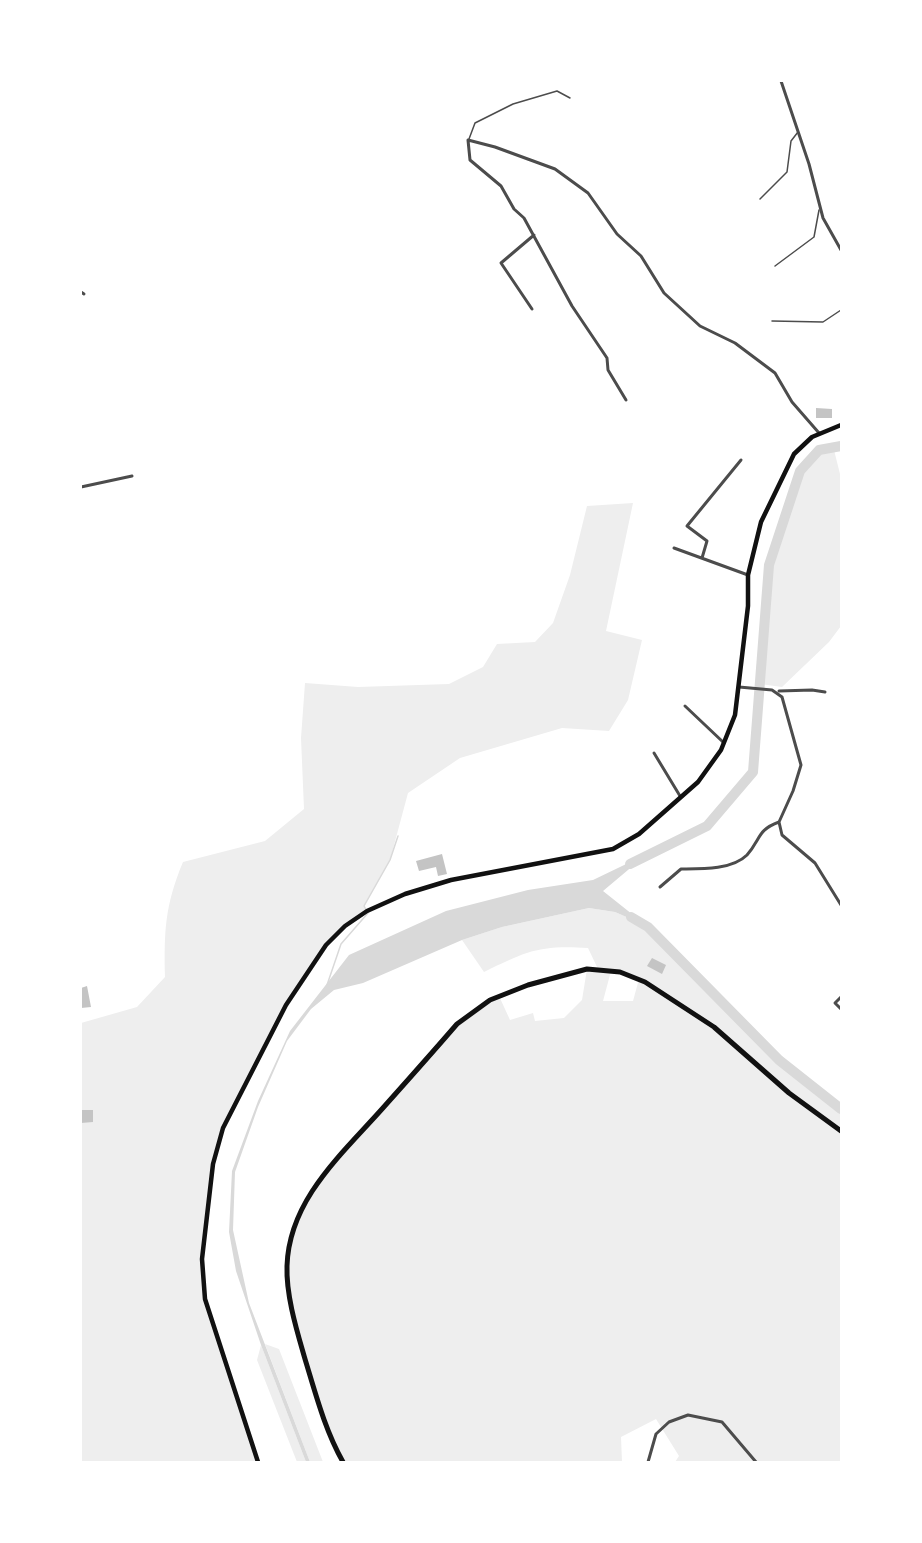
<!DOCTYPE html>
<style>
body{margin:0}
#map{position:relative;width:922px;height:1543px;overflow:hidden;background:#fff;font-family:Mulish,sans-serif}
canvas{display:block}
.frame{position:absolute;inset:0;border:82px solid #fff;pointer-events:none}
</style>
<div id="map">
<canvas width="922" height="1543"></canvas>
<div class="frame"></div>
</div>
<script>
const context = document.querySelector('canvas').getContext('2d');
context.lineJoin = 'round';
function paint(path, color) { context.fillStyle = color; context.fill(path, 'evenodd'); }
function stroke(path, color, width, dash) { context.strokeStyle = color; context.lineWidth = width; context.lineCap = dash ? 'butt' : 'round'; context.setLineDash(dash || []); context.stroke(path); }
paint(new Path2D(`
 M 833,446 L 841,478 L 841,626 L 829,642 L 782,687 L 760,684 L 769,565 L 800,471 L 819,450 Z
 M 633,503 L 606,631 L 642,640 L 628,700 L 609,731 L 562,728 L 460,758 L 408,793 L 390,860 L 364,906 L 367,911 L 336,934 L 286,1005 L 217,1144 L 202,1259 L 205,1299 L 258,1462 L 81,1462 L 81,1023 L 137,1007 L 165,977 C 164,931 165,905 183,862 L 265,841 L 304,809 L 301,738 L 305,683 L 358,687 L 449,684 L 483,667 L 497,644 L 535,642 L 553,623 L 570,575 L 587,506 Z
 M 589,908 L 615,912 L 647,926 L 779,1060 L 841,1109 L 841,1462 L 675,1462 L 679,1456 L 656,1419 L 621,1437 L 622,1462 L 343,1462 L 325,1424 L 288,1288 L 287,1266 L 294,1231 L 314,1188 L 468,1015 L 499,996 L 510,1020 L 533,1013 L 535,1021 L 564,1018 L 582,1000 L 587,969 L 598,969 L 588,948 C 539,945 527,951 484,972 L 462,940 L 502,927 ZM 611,971 L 639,979 L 633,1001 L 603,1001 Z
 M 265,1344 L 279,1349 L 323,1462 L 310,1462 Z
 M 261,1345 L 306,1462 L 297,1462 L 257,1360 Z`), '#eee');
paint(new Path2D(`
 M 647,854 L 603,891 L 647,926 L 615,912 L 589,908 L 502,927 L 462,940 L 363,983 L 334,990 L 311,1009 L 287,1041 L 258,1107 L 235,1172 L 233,1230 L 249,1303 L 310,1462 L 306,1462 L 261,1345 L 236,1271 L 229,1232 L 232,1171 L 258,1101 L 290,1031 L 349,955 L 446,911 L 528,890 L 593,880 Z`), '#d9d9d9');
stroke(new Path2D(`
 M 327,985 L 341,944 L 368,913 L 364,906 L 390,860 L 398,836`), '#d9d9d9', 1.5);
stroke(new Path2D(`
 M 630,864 L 707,826 L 753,772 L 769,565 L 800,471 L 819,450 L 841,446
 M 631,917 L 648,927 L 779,1060 L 841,1109`), '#d9d9d9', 10);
paint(new Path2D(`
 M 816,408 L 832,409 L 832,418 L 816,418 Z
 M 442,854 L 447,874 L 438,876 L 436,867 L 419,871 L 416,861 Z
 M 652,958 L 666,965 L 662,974 L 647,966 Z
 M 87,986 L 91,1007 L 81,1008 L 81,988 Z
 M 81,1110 L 93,1110 L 93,1122 L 81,1123 Z`), '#c4c4c4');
stroke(new Path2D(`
 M 469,139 L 475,123 L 513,104 L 557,91 L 570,98
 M 760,199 L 787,172 L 791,141 L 798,132
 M 775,266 L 814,237 L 819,210
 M 772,321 L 823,322 L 841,310`), '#4c4c4c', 1.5);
stroke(new Path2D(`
 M 781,81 L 809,164 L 823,218 L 841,250
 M 81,292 L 84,294
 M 532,309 L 501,263 L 534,235
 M 626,400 L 608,370 L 607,358 L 572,306 L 524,218 L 514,209 L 501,186 L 470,160 L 468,140 L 495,147 L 555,169 L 588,193 L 617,234 L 641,256 L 664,293 L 700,326 L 735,343 L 775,373 L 792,402 L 819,433
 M 81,487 L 132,476
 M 674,548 L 748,575
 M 702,558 L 707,541 L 687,526 L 741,460
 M 739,687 L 772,690 L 782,697 L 801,765 L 793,791 L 779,822 L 782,835 L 815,863 L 841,905
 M 779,691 L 812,690 L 825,692
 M 685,706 L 723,742
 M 654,753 L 680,796
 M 660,887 L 681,869 C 701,869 732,870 747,855 C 761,839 757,830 779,822
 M 841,997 L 835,1003 L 841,1009
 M 648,1462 L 656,1434 L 669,1422 L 688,1415 L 722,1422 L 756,1462`), '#4c4c4c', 3);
stroke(new Path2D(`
 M 258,1462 L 205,1299 L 202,1259 L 213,1164 L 223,1128 L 286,1005 L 326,945 L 345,926 L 367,911 L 405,894 L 451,880 L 613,849 L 639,834 L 698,782 L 721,750 L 735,715 L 748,606 L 748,575 L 761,522 L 794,454 L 812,437 L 841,425`), '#111', 4.5);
stroke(new Path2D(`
 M 343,1462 C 325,1430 316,1395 305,1359 C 297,1331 286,1296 287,1266 C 289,1200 341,1155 382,1109 C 407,1081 432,1053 457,1024 L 490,1000 L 528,985 L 587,969 L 620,972 L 645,982 L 714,1027 L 789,1093 L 841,1131`), '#111', 5);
</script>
